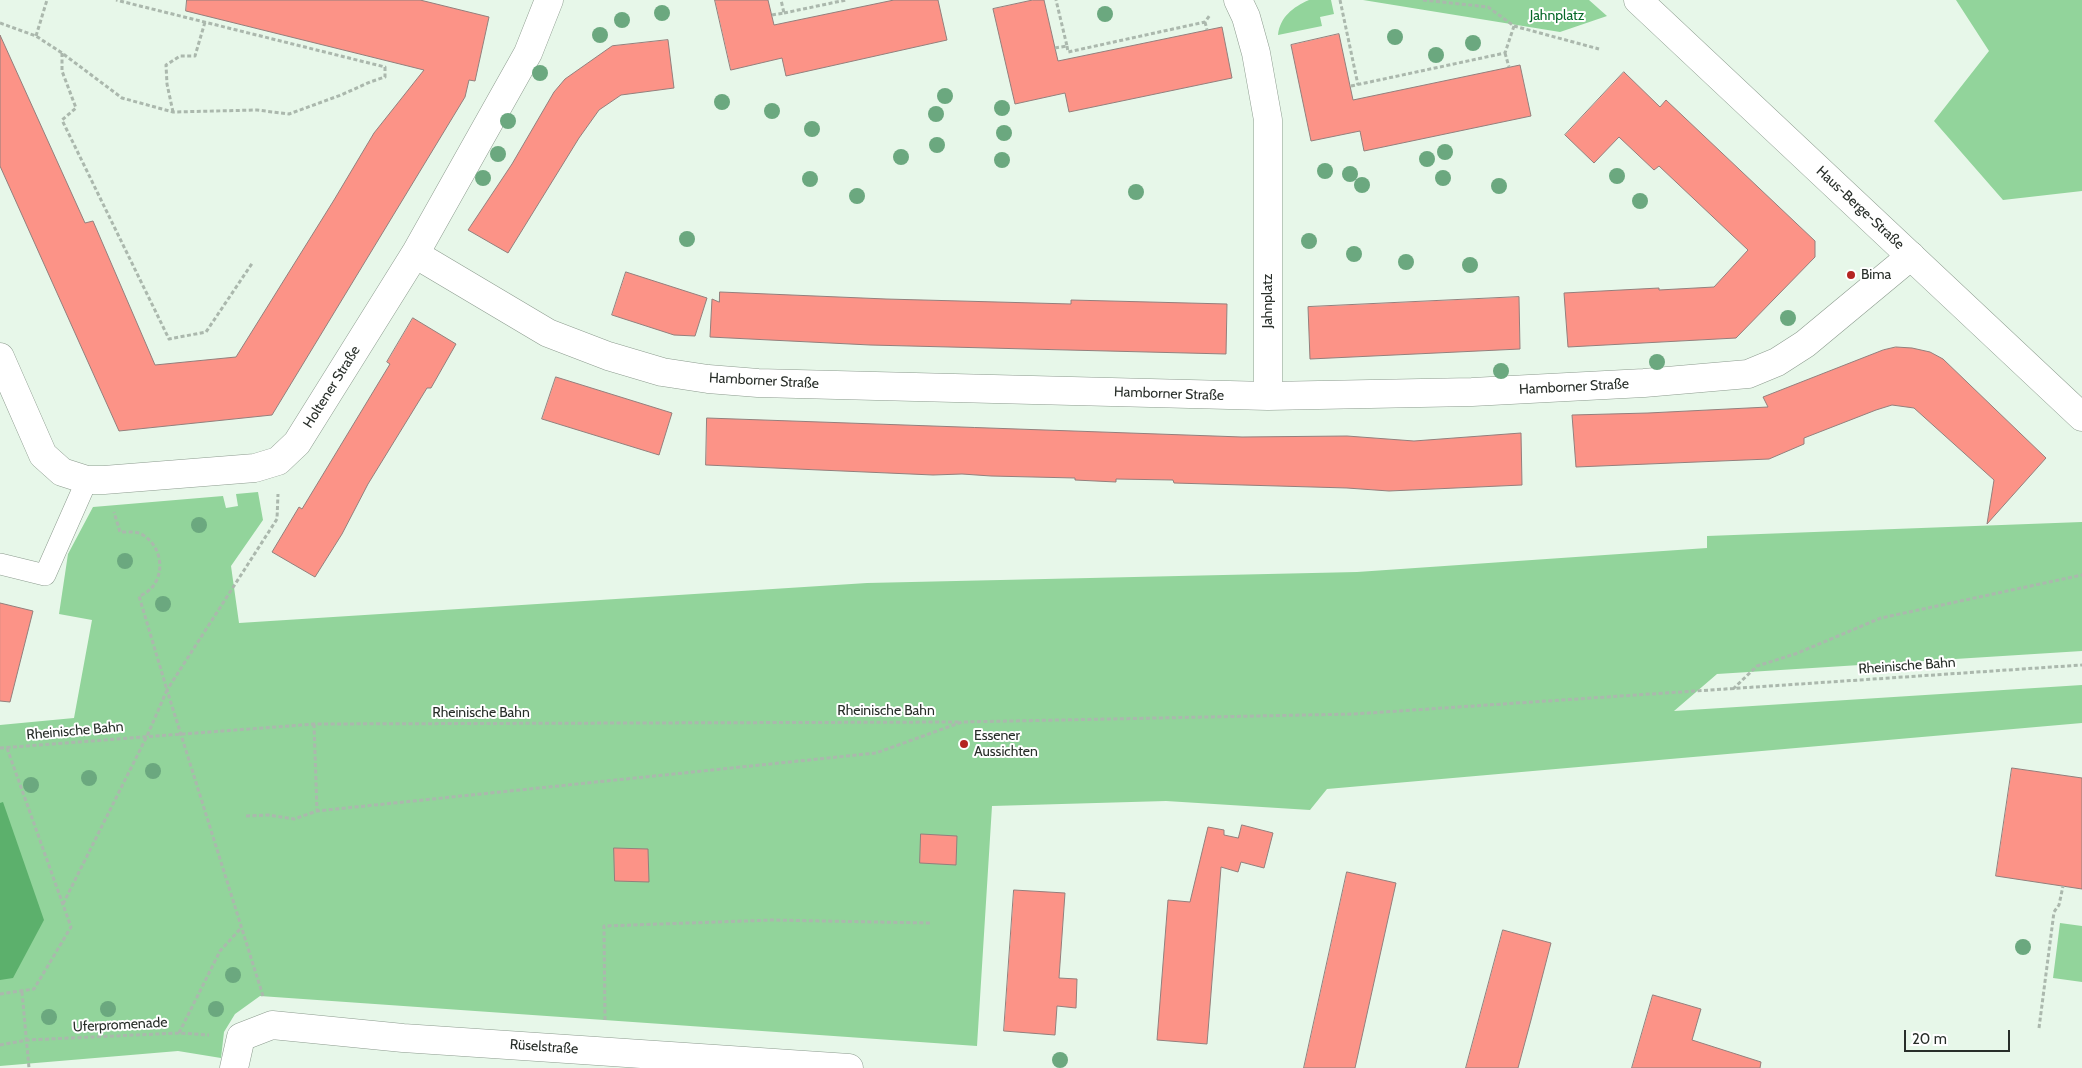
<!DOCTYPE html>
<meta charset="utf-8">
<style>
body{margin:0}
#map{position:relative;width:2082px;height:1068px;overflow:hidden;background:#e7f7e9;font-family:Cabin,sans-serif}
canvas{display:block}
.scale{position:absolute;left:1904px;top:1030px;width:106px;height:22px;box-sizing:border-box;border:2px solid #282e29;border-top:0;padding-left:6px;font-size:15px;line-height:18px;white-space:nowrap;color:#282e29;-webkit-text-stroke:4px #fff;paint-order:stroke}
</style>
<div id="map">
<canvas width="2082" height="1068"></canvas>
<div class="scale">20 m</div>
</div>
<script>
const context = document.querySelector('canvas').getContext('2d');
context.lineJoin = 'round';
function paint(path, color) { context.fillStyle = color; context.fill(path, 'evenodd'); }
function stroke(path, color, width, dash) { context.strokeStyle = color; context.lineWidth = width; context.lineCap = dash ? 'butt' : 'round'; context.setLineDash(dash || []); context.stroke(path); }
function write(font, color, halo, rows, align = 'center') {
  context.font = font + ' Cabin,sans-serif'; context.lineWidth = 4; context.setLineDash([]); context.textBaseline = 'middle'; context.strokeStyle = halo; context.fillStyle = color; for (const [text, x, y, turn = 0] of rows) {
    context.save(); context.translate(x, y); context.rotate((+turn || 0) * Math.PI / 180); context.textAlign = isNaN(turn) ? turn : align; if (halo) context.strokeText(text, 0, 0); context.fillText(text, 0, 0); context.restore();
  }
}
paint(new Path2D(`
 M 1309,0 L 1331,0 L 1334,14 L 1320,17 L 1322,26 L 1278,35 C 1280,17 1293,7 1309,0 Z
 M 1363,0 L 1589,0 L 1607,16 L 1560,32 Z
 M 1956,0 L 2082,0 L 2082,191 L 2003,200 L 1934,121 L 1989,51 Z
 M 258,492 L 263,520 L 231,566 L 239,623 L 867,583 L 1357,572 L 1707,548 L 1707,536 L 2082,522 L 2082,651 L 1717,674 L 1674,711 L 2082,685 L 2082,723 L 1327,789 L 1310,810 L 1166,801 L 992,806 L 977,1046 L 260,996 L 235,1014 L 224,1032 L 221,1058 L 178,1051 L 0,1066 L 0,725 L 74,718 L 92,620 L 59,614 L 68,554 L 93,507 L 223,496 L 226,508 L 238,506 L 236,494 Z
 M 2060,923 L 2082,926 L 2082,982 L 2053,978 Z`), '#92d49b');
paint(new Path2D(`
 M 3,802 L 44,920 L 13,978 L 0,980 L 0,803 Z`), '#5cb06c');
const building = new Path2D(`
 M 187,0 L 420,0 L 489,17 L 475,81 L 469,80 L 465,97 L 272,415 L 119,431 L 0,166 L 0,35 L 85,223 L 93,221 L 155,365 L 236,357 L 334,200 L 374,133 L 424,70 L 186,11 Z
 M 715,0 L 768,0 L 774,25 L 894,0 L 938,0 L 947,40 L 786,76 L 782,58 L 731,70 Z
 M 1033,0 L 1044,0 L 1058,61 L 1222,27 L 1232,78 L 1069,112 L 1065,93 L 1015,104 L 993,9 Z
 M 1339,34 L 1353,100 L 1520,65 L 1531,116 L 1364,151 L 1360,131 L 1311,141 L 1291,45 Z
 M 668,40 L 674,88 L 621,95 L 599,110 L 579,138 L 508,253 L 468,230 L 512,164 L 554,92 L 565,79 L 612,46 Z
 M 1624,72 L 1660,107 L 1666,100 L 1815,241 L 1815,257 L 1736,338 L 1568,347 L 1564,293 L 1659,288 L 1659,290 L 1714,287 L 1748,250 L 1659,166 L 1654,170 L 1619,137 L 1594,163 L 1565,135 Z
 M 626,272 L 707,298 L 695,336 L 674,335 L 612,315 Z
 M 720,292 L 886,299 L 1071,304 L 1071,300 L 1227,304 L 1226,354 L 870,345 L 710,337 L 712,299 L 719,302 Z
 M 1519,297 L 1520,349 L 1310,359 L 1308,307 Z
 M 413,318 L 456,344 L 431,388 L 427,388 L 368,484 L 342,534 L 315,577 L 272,552 L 299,507 L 302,509 L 390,364 L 387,362 Z
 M 1896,347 L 1912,348 L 1930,352 L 1943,359 L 2046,458 L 1987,524 L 1994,480 L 1914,408 L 1892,405 L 1876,410 L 1804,438 L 1804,444 L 1769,459 L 1576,467 L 1572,415 L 1648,413 L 1768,407 L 1763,397 L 1883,350 Z
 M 556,377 L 672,413 L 659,455 L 542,419 Z
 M 707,418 L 1242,437 L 1347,436 L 1414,441 L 1521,433 L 1522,485 L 1389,491 L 1347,488 L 1174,483 L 1173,480 L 1116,479 L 1116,482 L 1075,480 L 1075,478 L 991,476 L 962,474 L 933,475 L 706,465 Z
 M 0,603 L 33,611 L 10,702 L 0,701 Z
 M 2012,768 L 2082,778 L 2082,889 L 1996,876 Z
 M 1242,825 L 1273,833 L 1264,868 L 1241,862 L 1238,872 L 1221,867 L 1207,1044 L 1157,1040 L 1168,900 L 1190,902 L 1208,827 L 1224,830 L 1224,835 L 1238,838 Z
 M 921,834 L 957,836 L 956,865 L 920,863 Z
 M 614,848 L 648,849 L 649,882 L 615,881 Z
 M 1347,872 L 1396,883 L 1355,1068 L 1304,1068 Z
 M 1014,890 L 1065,893 L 1059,978 L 1077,979 L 1076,1008 L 1057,1006 L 1055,1035 L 1004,1031 Z
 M 1503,930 L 1551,943 L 1531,1020 L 1518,1068 L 1466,1068 Z
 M 1653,995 L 1701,1009 L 1692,1040 L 1761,1062 L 1760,1068 L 1632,1068 Z`);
paint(building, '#fc9387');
stroke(building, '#937f7c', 1);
const service = new Path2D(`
 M 0,564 L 45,575 L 87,480`);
const minor = new Path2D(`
 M 1238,0 L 1246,17 L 1256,53 L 1268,120 L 1268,396
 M 415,254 L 548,333 L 608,356 L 662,372 L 708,379 L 758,383 L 1268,396 L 1472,392 L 1644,383 L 1748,374 L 1777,362 L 1805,344 L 1911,256
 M 0,357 L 43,455 L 62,472 L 87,480 L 104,480 L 255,468 L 278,461 L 297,443 L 415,254 L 528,53 L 549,0
 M 234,1068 L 241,1037 L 272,1025 L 403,1038 L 849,1068`);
const secondary = new Path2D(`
 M 1638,0 L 2082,417`);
stroke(service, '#8c9b8e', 22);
stroke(minor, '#8c9b8e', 29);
stroke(secondary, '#8c9b8e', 29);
stroke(new Path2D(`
 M 1340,0 L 1358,85
 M 1423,0 L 1488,7 L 1514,26 L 1599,49
 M 784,13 L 846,0
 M 772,15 L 784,13 L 781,0
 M 1205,22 L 1207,30
 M 0,23 L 36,36 L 62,53 L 122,98 L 173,112 L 257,110 L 289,114 L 341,95 L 370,82 L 385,77 L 385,67 L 116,0
 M 36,36 L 47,0
 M 1067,46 L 1068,52 L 1205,22 L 1210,15
 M 1055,48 L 1067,46 L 1056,0
 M 62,53 L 62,71 L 76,108 L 62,120 L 169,339 L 206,332 L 253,262
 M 1505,53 L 1509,67
 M 1351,86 L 1505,53 L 1514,26
 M 173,112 L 167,84 L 166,65 L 180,56 L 195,56 L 205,22
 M 1733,689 L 1757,666 L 1795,654 L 1881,618 L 2082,575
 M 314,724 L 317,811
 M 0,748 L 314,724 L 959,722
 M 246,816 L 268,815 L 294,819 L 317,811 L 876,753 L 962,722 L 1354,714 L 2082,665
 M 63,904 L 147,736 L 167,690 L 139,596 C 165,587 167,550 143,535 C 137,531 128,532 120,532 L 114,512
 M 22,992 L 29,1068
 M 0,994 L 34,989 L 71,927 L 7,748
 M 263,996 L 167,690 L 277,519 L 278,494
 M 605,1020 L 604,926 L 773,920 L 930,923
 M 2039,1028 L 2054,912 L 2059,905 L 2063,886
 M 179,1033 L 220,951 L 241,928
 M 0,1045 L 27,1040 L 179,1033 L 209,1035`), '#abb8ad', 3, [4, 2.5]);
stroke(service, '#fff', 21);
stroke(minor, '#fff', 28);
stroke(secondary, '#fff', 28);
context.fillStyle = '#6ba87f';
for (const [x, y] of [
 [662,13],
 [1105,14],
 [622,20],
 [600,35],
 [1395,37],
 [1473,43],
 [1436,55],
 [540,73],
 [945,96],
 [722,102],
 [1002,108],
 [772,111],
 [936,114],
 [508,121],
 [812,129],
 [1004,133],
 [937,145],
 [1445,152],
 [498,154],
 [901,157],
 [1427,159],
 [1002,160],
 [1325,171],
 [1350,174],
 [1617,176],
 [483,178],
 [1443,178],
 [810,179],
 [1362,185],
 [1499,186],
 [1136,192],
 [857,196],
 [1640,201],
 [687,239],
 [1309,241],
 [1354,254],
 [1406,262],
 [1470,265],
 [1788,318],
 [1657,362],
 [1501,371],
 [199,525],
 [125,561],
 [163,604],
 [153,771],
 [89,778],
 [31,785],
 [2023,947],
 [233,975],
 [108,1009],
 [216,1009],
 [49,1017],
 [1060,1060]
]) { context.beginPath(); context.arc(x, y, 8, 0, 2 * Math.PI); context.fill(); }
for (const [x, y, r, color] of [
 [1851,275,5,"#b42421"],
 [964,744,5,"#b42421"]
]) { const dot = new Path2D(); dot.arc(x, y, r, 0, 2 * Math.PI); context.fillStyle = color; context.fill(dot); stroke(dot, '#fff', 2); }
write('14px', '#066828', '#fff', [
 ["Jahnplatz",1557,16]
]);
write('14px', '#282e29', '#fff', [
 ["Haus-Berge-Straße",1860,208,43],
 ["Jahnplatz",1268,301,-90],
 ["Hamborner Straße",764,381,3],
 ["Holtener Straße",332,387,-58],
 ["Hamborner Straße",1574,387,-3],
 ["Hamborner Straße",1169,394,2],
 ["Rheinische Bahn",1907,666,-4],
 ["Rheinische Bahn",886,711],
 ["Rheinische Bahn",481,713],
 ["Rheinische Bahn",75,731,-5],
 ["Uferpromenade",120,1025,-3],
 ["Rüselstraße",544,1047,4]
]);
write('14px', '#282e29', '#fff', [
 ["Bima",1861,275],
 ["Essener",974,736],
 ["Aussichten",974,752]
], 'left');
</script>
